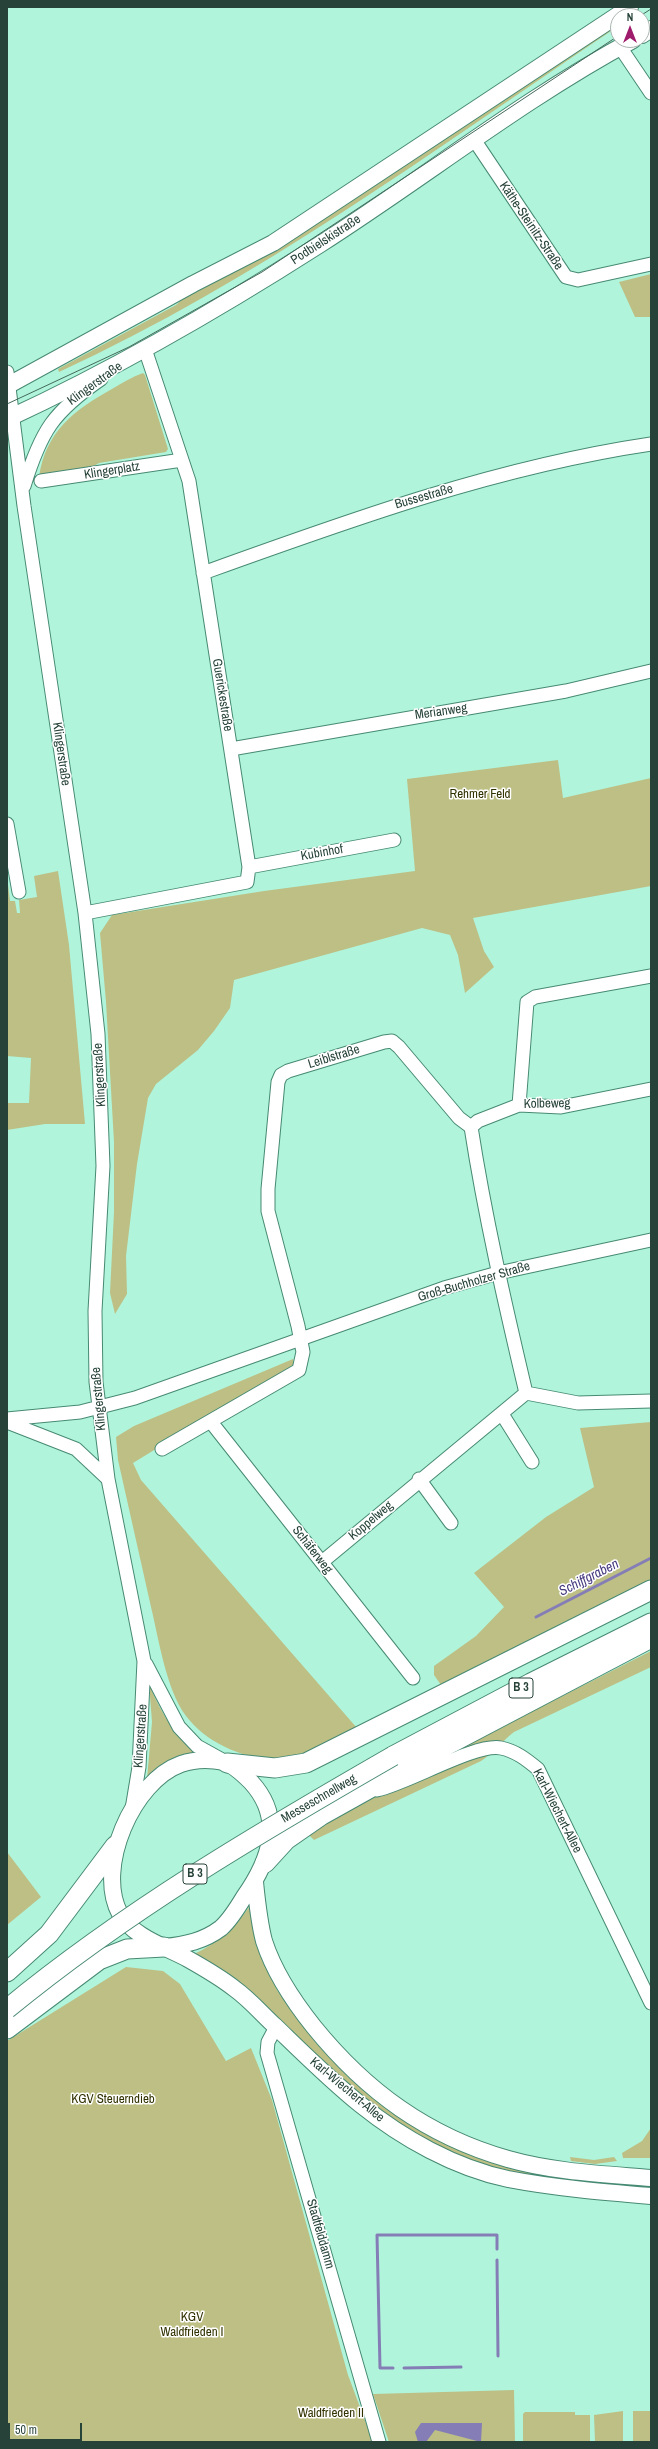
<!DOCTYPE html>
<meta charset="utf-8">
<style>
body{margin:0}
#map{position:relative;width:658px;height:2449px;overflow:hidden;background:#b0f5db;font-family:"Archivo Narrow",sans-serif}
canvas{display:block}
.frame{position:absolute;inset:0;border:8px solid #274339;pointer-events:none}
.north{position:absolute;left:610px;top:8px;width:40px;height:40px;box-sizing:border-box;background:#fff;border:1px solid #a9b4b0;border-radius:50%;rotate:0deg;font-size:11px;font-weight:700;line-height:16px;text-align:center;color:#274339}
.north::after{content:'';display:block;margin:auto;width:14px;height:18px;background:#9f1b6c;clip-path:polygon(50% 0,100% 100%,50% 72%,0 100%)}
.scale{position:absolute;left:8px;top:2423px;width:74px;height:18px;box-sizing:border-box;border:2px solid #274339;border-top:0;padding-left:5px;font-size:12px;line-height:14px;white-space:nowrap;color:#274339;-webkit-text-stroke:3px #fff;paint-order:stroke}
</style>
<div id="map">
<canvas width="658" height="2449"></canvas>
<div class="frame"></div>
<div class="north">N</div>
<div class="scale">50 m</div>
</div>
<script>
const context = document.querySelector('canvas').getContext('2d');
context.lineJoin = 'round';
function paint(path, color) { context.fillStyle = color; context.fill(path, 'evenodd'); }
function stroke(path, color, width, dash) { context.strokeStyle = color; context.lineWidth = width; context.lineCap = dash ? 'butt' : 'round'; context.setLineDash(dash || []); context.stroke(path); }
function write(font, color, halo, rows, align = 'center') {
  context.font = font + ' "Archivo Narrow",sans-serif'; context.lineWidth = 3; context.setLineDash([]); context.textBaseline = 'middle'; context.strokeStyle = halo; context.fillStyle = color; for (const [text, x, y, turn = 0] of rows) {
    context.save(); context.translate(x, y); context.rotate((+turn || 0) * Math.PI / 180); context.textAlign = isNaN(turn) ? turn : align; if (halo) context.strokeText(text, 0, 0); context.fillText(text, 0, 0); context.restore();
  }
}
paint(new Path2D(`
 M 611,25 L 614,29 C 434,150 257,281 59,372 L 58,369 L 176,305 L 188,294 L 299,235 Z
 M 651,274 L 651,317 L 635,317 L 619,282 Z
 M 143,373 L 145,375 L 168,449 L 166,452 L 99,463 L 89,469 L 39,477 C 46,431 74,410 112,389 C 122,383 132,377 143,373 Z
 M 558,760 L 563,798 L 651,778 L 651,886 L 473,918 L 484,951 L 494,967 L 465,993 L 458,955 L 450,935 L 422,928 L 234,980 L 230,1008 L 214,1031 L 198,1050 L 156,1084 L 148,1098 L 137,1164 L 126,1256 L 127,1294 L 115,1314 L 110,1293 L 114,1212 L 114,1142 L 106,1002 L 100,933 L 112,915 L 264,891 L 415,871 L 407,779 Z
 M 58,871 L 69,945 L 85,1124 L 45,1124 L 7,1130 L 7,1103 L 29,1103 L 31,1058 L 7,1056 L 7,876 L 10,901 L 15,901 L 17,913 L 20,913 L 19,900 L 37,897 L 34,876 Z
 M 293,1359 L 294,1365 L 291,1372 L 213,1414 L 133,1463 L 141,1480 L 357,1728 C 335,1739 313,1752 288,1757 C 252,1764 208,1745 186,1716 C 166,1689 159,1640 151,1607 C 140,1558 129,1509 118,1460 L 116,1437 L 134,1426 Z
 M 651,1422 L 651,1580 L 441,1685 L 434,1675 L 434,1666 L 476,1636 L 504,1607 L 474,1573 L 546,1517 L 594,1487 L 580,1428 Z
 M 651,1651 L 651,1667 L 514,1732 C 502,1741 494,1753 481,1761 L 314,1840 L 308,1834 L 423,1767 Z
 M 149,1683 C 160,1712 173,1733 197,1752 C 177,1757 162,1764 147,1779 L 152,1722 Z
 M 7,1852 L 41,1897 L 7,1925 Z
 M 249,1907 L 258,1946 L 277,1990 L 316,2043 L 348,2077 L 380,2103 L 430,2134 L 651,2183 L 651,2188 L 592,2184 L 502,2171 L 462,2158 L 386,2117 L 194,1954 C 216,1944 236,1927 249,1907 Z
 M 126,1967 L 163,1971 L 180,1984 L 226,2061 L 251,2048 L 272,2100 L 348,2375 L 373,2442 L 7,2442 L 7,2041 Z
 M 651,2128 L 651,2158 L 623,2158 L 622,2153 L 642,2141 Z
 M 570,2157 L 594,2160 L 614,2157 L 617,2161 L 595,2164 L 571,2161 Z
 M 514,2390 L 515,2442 L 389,2442 L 373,2394 Z
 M 623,2411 L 623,2442 L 595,2442 L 594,2415 Z
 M 633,2411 L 651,2411 L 651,2442 L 633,2442 Z
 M 525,2412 L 575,2412 L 575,2415 L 590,2415 L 590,2442 L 523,2442 L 523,2414 Z`), '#bdbf85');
paint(new Path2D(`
 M 421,2423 L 482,2423 L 481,2442 L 435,2430 L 426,2442 L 418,2442 L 415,2432 Z`), '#857eb6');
stroke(new Path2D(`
 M 536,1617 L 651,1558
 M 497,2260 L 498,2356
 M 393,2368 L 380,2368 L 377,2235 L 497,2235 L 497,2249
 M 404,2368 L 461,2367`), '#857eb6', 3);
const minor = new Path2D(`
 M 620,47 L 651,93
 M 475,141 L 566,277 L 578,280 L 651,264
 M 7,372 L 24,506 L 85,913 L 98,1034 L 103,1166 L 95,1311 L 96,1382 L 108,1479 L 144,1661 L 139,1767 L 132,1809
 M 41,481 L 182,460
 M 24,486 C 41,431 53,412 101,379
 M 203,573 C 350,520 496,467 651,444
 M 231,749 L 566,691 L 651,671
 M 7,824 L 19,892
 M 249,867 L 394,840
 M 85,913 L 247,882 L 249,867 L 189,481 L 145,349 L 137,354
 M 519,1105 L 527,1002 L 535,997 L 651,976
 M 471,1127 L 478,1121 L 519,1105 L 561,1107 L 651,1089
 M 526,1393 L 578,1403 L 651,1401
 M 502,1414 L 532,1462
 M 7,1419 L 80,1412 L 135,1398 L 444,1288 L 498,1273 L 651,1240
 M 7,1422 L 76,1449 L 108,1479
 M 211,1422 L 413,1678
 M 162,1449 L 299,1370 L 303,1352 L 298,1326 L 268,1211 L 268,1189 L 278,1082 L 281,1075 L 288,1071 L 384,1042 L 392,1041 L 399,1047 L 459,1118 L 471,1127 C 485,1217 505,1304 526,1393 L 322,1562
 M 419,1479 L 451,1523
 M 146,1664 L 179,1727 L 197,1746 L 224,1761
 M 377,1790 C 409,1783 475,1743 501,1748 C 516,1751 527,1760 538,1769 L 651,2003
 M 276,2027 L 268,2042 L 267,2053 L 379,2442`);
const major = new Path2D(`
 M 642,35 L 651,29
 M 7,386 L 193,284 L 273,243 L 630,7
 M 7,419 C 115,369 219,309 319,245 C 424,178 523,99 633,40
 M 255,1882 C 257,1902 259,1922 264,1941 C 274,1972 294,2002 314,2027 C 366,2091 427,2136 508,2159 C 554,2172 603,2174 651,2178
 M 164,1947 C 185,1945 204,1941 221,1928 C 230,1920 238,1907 244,1897 C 270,1860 285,1819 251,1782 C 244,1775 234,1765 224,1762 C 210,1759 195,1759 181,1764 C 133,1781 95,1868 120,1914 C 133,1937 166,1947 188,1959 C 204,1968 220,1977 235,1989 C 249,1999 262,2014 275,2026 C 303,2053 331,2081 361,2105 C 402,2138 455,2168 508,2179 C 555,2188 603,2192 651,2196`);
const highway = new Path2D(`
 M 393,1756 L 531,1683 L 651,1623
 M 227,1763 L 275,1768 L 306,1763 L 651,1590
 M 265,1863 L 286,1840 L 322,1815 L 451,1743 L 651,1638
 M 7,1972 L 49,1934 L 115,1846
 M 7,2029 L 99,1960 L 127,1949 L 164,1947`);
stroke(minor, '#478a73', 15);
stroke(major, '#478a73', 18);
stroke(highway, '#478a73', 21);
stroke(minor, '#fff', 13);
stroke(major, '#fff', 16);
stroke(highway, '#fff', 19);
stroke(new Path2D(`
 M 640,16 L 651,9
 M 7,404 L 129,347 L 262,272 L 618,36`), '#44695b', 1);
const highwayBridge = new Path2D(`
 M 7,2009 C 126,1911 259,1833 393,1756`);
stroke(highwayBridge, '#478a73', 21, []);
stroke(highwayBridge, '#fff', 19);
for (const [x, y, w] of [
 [521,1688,24],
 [195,1874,24]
]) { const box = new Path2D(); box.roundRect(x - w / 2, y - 10, w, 20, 3); context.fillStyle = '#fff'; context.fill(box); stroke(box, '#274339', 1); }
write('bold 12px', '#274339', null, [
 ["B 3",521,1688],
 ["B 3",195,1874]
]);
write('13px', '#274339', '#fff', [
 ["Käthe-Steinitz-Straße",531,226,56],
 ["Podbielskistraße",326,240,-33],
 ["Klingerstraße",95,384,-36],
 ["Klingerplatz",112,471,-9],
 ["Bussestraße",424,497,-16],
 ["Guerickestraße",222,695,81],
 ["Merianweg",441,712,-8],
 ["Klingerstraße",61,754,82],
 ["Kubinhof",322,853,-10],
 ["Leiblstraße",334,1057,-17],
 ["Klingerstraße",100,1075,-93],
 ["Kolbeweg",547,1104,-1],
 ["Groß-Buchholzer Straße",474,1282,-16],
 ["Klingerstraße",99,1399,-95],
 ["Koppelweg",371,1521,-40],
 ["Schäferweg",312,1550,52],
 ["Klingerstraße",141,1736,-86],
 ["Messeschnellweg",319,1799,-30],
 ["Karl-Wiechert-Allee",557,1811,63],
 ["Karl-Wiechert-Allee",347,2090,40],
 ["Stadtfelddamm",320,2234,74]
]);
write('13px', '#323100', '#fff', [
 ["Rehmer Feld",480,795],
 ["KGV Steuerndieb",113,2100],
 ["KGV",192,2318],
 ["Waldfrieden I",192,2333],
 ["Waldfrieden II",331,2414]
]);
write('italic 14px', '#473a80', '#fff', [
 ["Schiffgraben",589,1578,-27]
]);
</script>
